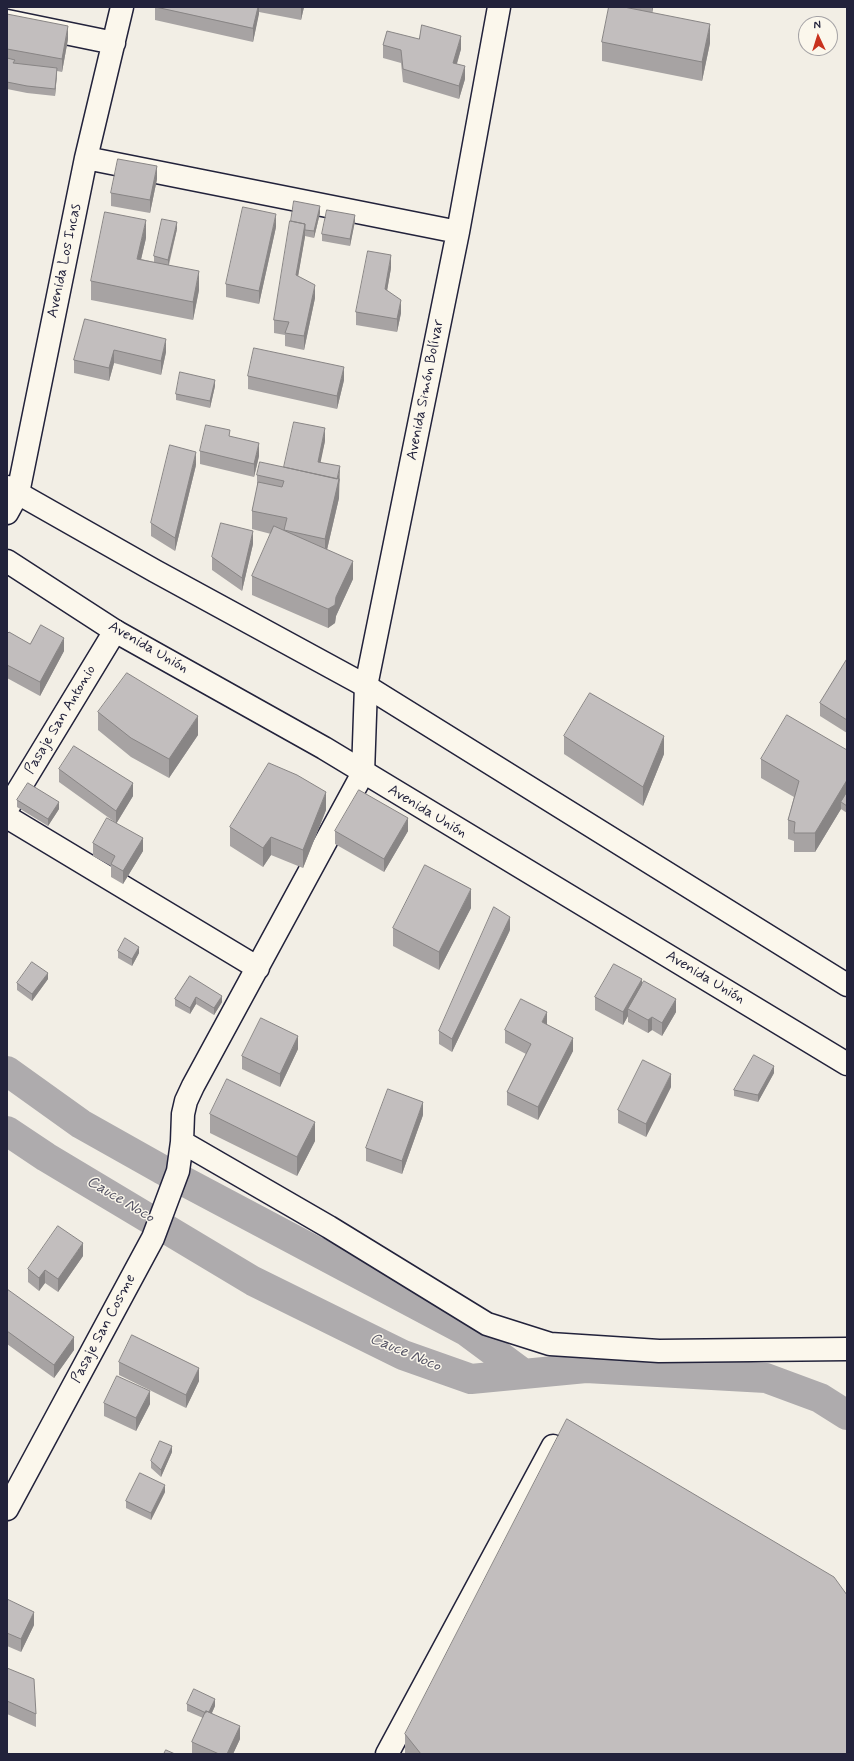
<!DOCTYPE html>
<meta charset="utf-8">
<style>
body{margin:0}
#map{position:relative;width:854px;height:1761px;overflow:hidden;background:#f2eee5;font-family:Mynerve,sans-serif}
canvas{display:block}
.frame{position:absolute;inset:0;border:8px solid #22223b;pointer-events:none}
.north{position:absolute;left:798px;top:16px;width:40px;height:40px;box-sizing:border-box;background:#fbf7ec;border:1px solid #a4a2a5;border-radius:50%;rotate:356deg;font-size:11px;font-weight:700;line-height:16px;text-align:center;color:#22223b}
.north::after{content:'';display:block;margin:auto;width:14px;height:18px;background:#c8321e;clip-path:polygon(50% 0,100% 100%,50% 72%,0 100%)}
</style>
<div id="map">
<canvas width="854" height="1761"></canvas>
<div class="frame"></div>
<div class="north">N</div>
</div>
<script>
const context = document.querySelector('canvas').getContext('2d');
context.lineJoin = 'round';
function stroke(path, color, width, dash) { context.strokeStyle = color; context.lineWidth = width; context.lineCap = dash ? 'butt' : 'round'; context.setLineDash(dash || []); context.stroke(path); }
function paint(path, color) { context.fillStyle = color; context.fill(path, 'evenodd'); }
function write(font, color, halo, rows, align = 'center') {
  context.font = font + ' Mynerve,sans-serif'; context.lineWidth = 3; context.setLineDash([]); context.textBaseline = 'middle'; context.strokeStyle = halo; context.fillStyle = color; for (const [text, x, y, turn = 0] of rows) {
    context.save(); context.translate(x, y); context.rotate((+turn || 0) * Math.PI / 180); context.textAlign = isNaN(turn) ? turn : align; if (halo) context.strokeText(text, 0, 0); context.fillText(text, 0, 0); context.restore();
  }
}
stroke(new Path2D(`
 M 7,1071 L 81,1124 L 161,1169 L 466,1331 L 524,1374
 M 7,1131 L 46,1157 L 253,1281 L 403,1355 L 471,1379 L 586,1368 L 766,1378 L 820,1398 L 847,1415`), '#aeabad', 30);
const street = new Path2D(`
 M 7,21 L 114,43
 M 86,158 L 458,232
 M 7,513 L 18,493 L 86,158 L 122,7
 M 7,809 L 115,631
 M 7,817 L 258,968
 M 182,1142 L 329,1227 L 487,1324 L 550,1344 L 659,1351 L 847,1349
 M 7,1509 L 153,1238 L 178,1171 L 182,1142 L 183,1114 L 186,1101 L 193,1086 L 363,773 L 366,686 L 458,232 L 499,7
 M 387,1754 L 553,1446`);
const secondary = new Path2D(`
 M 7,487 L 155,571 L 366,686 L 847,985
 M 7,561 L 115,631 L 324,748 L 847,1064`);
stroke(street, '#22223b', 25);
stroke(secondary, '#22223b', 25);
stroke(street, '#fbf7ec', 22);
stroke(secondary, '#fbf7ec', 22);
paint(new Path2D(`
 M 155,7 L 304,7 L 301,20 L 259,12 L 253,42 L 155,20 Z
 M 609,7 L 653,7 L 652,13 L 710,43 L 702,81 L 602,61 L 602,42 Z
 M 7,14 L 68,39 L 62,72 L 57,71 L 55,96 L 27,93 L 7,89 Z
 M 419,39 L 461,49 L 457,64 L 465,79 L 459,99 L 403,82 L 401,63 L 383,58 L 383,45 Z
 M 157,179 L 150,213 L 111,206 L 111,193 Z
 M 320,213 L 314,238 L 305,236 L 298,276 L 315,298 L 304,350 L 285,346 L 285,335 L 274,333 L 274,320 L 291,221 Z
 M 355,221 L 350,246 L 322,241 L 322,234 Z
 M 276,227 L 259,304 L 226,297 L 226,284 Z
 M 177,229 L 169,265 L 199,290 L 193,320 L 91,300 L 91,281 L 146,238 L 141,259 L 154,262 L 154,256 Z
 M 391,268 L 387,291 L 401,313 L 397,332 L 356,325 L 356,312 Z
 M 85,319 L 166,352 L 161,375 L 114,363 L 109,381 L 74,373 L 74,360 Z
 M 248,376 L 344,380 L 337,409 L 248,389 Z
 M 215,386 L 210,408 L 176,400 L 176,394 Z
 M 230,437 L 259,456 L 254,477 L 200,464 L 200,451 Z
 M 325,441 L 320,462 L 340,479 L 339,484 L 339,498 L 327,550 L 353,579 L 336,616 L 335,623 L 328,628 L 252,595 L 252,576 L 271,534 L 252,529 L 252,511 L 257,488 L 257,475 L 284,467 Z
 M 196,465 L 175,551 L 151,536 L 151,523 Z
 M 253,544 L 242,591 L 212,570 L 212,557 Z
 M 7,634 L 30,644 L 64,651 L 40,696 L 7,678 Z
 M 847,659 L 847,733 L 820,716 L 820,703 Z
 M 98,712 L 198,735 L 169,778 L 131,757 L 98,730 Z
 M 564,736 L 664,754 L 643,806 L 564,754 Z
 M 847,750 L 847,813 L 841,809 L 815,852 L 794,852 L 794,841 L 788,839 L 788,820 L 794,797 L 761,778 L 761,759 Z
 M 59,769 L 133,796 L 116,824 L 143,851 L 123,884 L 111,877 L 111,866 L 93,856 L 93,843 L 116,823 L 59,782 Z
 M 17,800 L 59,809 L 48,826 L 17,807 Z
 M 326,810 L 303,868 L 271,855 L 263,867 L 230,846 L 230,827 Z
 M 335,831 L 408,831 L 384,872 L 335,844 Z
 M 471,908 L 439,970 L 393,946 L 393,928 Z
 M 510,930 L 452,1052 L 439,1044 L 439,1031 Z
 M 118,951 L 139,953 L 132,966 L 118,958 Z
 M 190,976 L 222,1002 L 214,1015 L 196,1004 L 190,1014 L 175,1006 L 175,999 Z
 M 48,979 L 32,1001 L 17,990 L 17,983 Z
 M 642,985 L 676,1012 L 662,1036 L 652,1030 L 648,1033 L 628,1022 L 628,1016 L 623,1025 L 595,1010 L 595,997 Z
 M 547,1025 L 573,1051 L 538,1120 L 507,1105 L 507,1092 L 526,1054 L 505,1043 L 505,1030 Z
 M 298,1049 L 280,1087 L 242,1069 L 242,1056 Z
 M 774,1073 L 758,1102 L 734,1096 L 734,1090 Z
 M 671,1087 L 646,1137 L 618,1123 L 618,1110 Z
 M 210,1114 L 315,1141 L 297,1176 L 210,1133 Z
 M 423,1115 L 402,1174 L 366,1161 L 366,1148 Z
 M 83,1256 L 58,1292 L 45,1283 L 39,1291 L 28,1282 L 28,1269 Z
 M 7,1289 L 74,1350 L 54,1378 L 7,1344 Z
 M 119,1362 L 199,1381 L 186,1408 L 119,1375 Z
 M 104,1403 L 150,1404 L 136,1431 L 104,1416 Z
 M 172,1452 L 161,1477 L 151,1468 L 151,1461 Z
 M 165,1492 L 151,1520 L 126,1508 L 126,1501 Z
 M 7,1599 L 34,1625 L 21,1652 L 7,1646 Z
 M 7,1668 L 36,1714 L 36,1727 L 7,1714 Z
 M 187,1704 L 215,1706 L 212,1713 L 240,1739 L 233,1754 L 192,1754 L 192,1742 L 203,1718 L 187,1711 Z
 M 405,1734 L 847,1754 L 405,1754 Z`), '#a7a3a3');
paint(new Path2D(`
 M 258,7 L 259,7 L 259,14 L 253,42 L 253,28 Z
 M 301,7 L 304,7 L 301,20 Z
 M 652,7 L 653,7 L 652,15 Z
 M 710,24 L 710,43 L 702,81 L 702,62 Z
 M 68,26 L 68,39 L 62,72 L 62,59 Z
 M 461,36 L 461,49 L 453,76 L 453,63 Z
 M 465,66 L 465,79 L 459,99 L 459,86 Z
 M 57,68 L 57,75 L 55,96 L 55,89 Z
 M 157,166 L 157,179 L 150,213 L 150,200 Z
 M 320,206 L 320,213 L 314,238 L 314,231 Z
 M 276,214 L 276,227 L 259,304 L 259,291 Z
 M 355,215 L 355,221 L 350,246 L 350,239 Z
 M 146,220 L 146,238 L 137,277 L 137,259 Z
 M 177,222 L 177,229 L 168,266 L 168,260 Z
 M 305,224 L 305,237 L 296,288 L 296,275 Z
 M 391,255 L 391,268 L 385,302 L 385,289 Z
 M 199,271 L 199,290 L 193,320 L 193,302 Z
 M 315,285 L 315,298 L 304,350 L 304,336 Z
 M 401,300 L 401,313 L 397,332 L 397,319 Z
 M 166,339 L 166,352 L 161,375 L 161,361 Z
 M 114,350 L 114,363 L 109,381 L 109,368 Z
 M 344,367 L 344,380 L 337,409 L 337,396 Z
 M 215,380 L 215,386 L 210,408 L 210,401 Z
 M 325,428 L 325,441 L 318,475 L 318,462 Z
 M 259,443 L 259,456 L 254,477 L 254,464 Z
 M 196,452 L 196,465 L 175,551 L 175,538 Z
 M 340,466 L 339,498 L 325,558 L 325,539 Z
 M 253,531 L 253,544 L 242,591 L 242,578 Z
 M 353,561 L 353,579 L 336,616 L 335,623 L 328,628 L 328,609 Z
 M 64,638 L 64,651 L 40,696 L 40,682 Z
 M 198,716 L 198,735 L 169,778 L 169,759 Z
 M 664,736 L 664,754 L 643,806 L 643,787 Z
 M 847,780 L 847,799 L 841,802 L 841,809 L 815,852 L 815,833 Z
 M 133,783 L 133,796 L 116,824 L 116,811 Z
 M 326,792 L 326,810 L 303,868 L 303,850 Z
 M 59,802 L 59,809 L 48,826 L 48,819 Z
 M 408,818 L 408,831 L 384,872 L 384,859 Z
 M 271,837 L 271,855 L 263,867 L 263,848 Z
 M 143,838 L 143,851 L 123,884 L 123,871 Z
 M 471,889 L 471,908 L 439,970 L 439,952 Z
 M 510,917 L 510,930 L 452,1052 L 452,1039 Z
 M 139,947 L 139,953 L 132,966 L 132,959 Z
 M 48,973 L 48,979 L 32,1001 L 32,994 Z
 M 642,979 L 642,992 L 628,1009 L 628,1016 L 623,1025 L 623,1012 Z
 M 222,996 L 222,1002 L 214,1015 L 214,1008 Z
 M 196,997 L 196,1004 L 190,1014 L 190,1008 Z
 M 676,999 L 676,1012 L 662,1036 L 662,1023 Z
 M 547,1012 L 547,1026 L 542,1022 Z
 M 652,1017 L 652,1030 L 648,1033 L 648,1020 Z
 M 298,1036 L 298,1049 L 280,1087 L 280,1074 Z
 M 573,1038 L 573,1051 L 538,1120 L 538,1107 Z
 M 774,1066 L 774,1073 L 758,1102 L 758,1095 Z
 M 671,1074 L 671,1087 L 646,1137 L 646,1124 Z
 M 423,1102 L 423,1115 L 402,1174 L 402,1161 Z
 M 315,1122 L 315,1141 L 297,1176 L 297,1157 Z
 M 83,1243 L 83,1256 L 58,1292 L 58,1279 Z
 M 45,1270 L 45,1283 L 39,1291 L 39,1278 Z
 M 74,1337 L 74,1350 L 54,1378 L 54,1365 Z
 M 199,1368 L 199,1381 L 186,1408 L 186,1395 Z
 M 150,1391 L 150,1404 L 136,1431 L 136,1418 Z
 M 172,1446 L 172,1452 L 161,1477 L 161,1470 Z
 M 165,1485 L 165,1492 L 151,1520 L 151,1513 Z
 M 34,1612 L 34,1625 L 21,1652 L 21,1639 Z
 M 215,1699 L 215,1706 L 208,1721 L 208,1714 Z
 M 240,1726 L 240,1739 L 233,1754 L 227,1754 Z`), '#888585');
const building = new Path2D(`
 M 156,7 L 258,7 L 253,28 Z
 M 609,7 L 624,7 L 710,24 L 702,62 L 602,42 Z
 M 7,14 L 68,26 L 62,59 L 7,49 Z
 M 422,25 L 461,36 L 453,63 L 465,66 L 459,86 L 403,69 L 401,50 L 383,45 L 387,31 L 419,39 Z
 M 7,58 L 15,60 L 13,63 L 57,68 L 55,89 L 27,86 L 7,82 Z
 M 118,159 L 157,166 L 150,200 L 111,193 Z
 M 294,201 L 320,206 L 314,231 L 305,230 L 305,224 L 291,221 Z
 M 243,207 L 276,214 L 259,291 L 226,284 Z
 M 327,210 L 355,215 L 350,239 L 322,234 Z
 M 105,212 L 146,220 L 137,259 L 199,271 L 193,302 L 91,281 Z
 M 162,219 L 177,222 L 168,260 L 154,256 Z
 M 290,221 L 305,224 L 296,275 L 315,285 L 304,336 L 285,333 L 289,322 L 274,320 Z
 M 368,251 L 391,255 L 385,289 L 401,300 L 397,319 L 356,312 Z
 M 85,319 L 166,339 L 161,361 L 114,350 L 109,368 L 74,360 Z
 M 254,348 L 344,367 L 337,396 L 248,376 Z
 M 180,372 L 215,380 L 210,401 L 176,394 Z
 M 294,422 L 325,428 L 318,462 L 340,466 L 337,479 L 284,467 Z
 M 206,425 L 230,430 L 229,436 L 259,443 L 254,464 L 200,451 Z
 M 170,445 L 196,452 L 175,538 L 151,523 Z
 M 260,462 L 339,479 L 325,539 L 284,530 L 287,518 L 252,511 L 258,482 L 282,487 L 284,481 L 257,475 Z
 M 221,523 L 253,531 L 242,578 L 212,557 Z
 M 274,526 L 353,561 L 336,597 L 335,605 L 328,609 L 252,576 Z
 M 41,625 L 64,638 L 40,682 L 7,665 L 7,634 L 9,632 L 30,644 Z
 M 847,659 L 847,720 L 820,703 Z
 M 127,673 L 198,716 L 169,759 L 131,738 L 98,712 Z
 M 590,693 L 664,736 L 643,787 L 564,736 Z
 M 787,715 L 847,750 L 847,780 L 815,833 L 794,833 L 795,822 L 788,820 L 799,781 L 761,759 Z
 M 74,746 L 133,783 L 116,811 L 59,769 Z
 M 269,763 L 297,775 L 326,792 L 303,850 L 271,837 L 263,848 L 230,827 Z
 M 28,783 L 59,802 L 48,819 L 17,800 Z
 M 359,790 L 408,818 L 384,859 L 335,831 Z
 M 847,792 L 847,806 L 841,802 Z
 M 107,818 L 143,838 L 123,871 L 111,864 L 115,856 L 93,843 Z
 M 425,865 L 471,889 L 439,952 L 393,928 Z
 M 494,907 L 510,917 L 452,1039 L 439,1031 Z
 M 125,938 L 139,947 L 132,959 L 118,951 Z
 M 32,962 L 48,973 L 32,994 L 17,983 Z
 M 614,964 L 642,979 L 623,1012 L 595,997 Z
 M 190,976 L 222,996 L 214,1008 L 196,997 L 190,1008 L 175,999 Z
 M 644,981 L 676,999 L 662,1023 L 652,1017 L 648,1020 L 628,1009 Z
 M 521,999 L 547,1012 L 542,1022 L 573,1038 L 538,1107 L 507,1092 L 531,1044 L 505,1030 Z
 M 261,1018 L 298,1036 L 280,1074 L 242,1056 Z
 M 754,1055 L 774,1066 L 758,1095 L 734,1090 Z
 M 643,1060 L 671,1074 L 646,1124 L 618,1110 Z
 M 227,1079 L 315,1122 L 297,1157 L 210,1114 Z
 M 388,1089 L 423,1102 L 402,1161 L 366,1148 Z
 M 58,1226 L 83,1243 L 58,1279 L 45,1270 L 39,1278 L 28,1269 Z
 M 7,1289 L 74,1337 L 54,1365 L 7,1331 Z
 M 132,1335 L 199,1368 L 186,1395 L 119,1362 Z
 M 117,1376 L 150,1391 L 136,1418 L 104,1403 Z
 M 567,1419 L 834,1577 L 847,1595 L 847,1754 L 421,1754 L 405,1734 Z
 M 160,1441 L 172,1446 L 161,1470 L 151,1461 Z
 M 140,1473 L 165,1485 L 151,1513 L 126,1501 Z
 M 7,1599 L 34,1612 L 21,1639 L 7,1633 Z
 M 7,1668 L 34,1679 L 36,1714 L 7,1701 Z
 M 194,1689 L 215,1699 L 209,1712 L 206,1711 L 206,1713 L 187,1704 Z
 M 206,1711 L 240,1726 L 227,1754 L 219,1754 L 192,1742 Z
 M 166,1750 L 175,1754 L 164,1754 Z`);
paint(building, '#c2bebe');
stroke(building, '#888585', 1);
write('15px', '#22223b', '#fbf7ec', [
 ["Avenida Los Incas",65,261,-78],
 ["Avenida Simón Bolívar",426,390,-79],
 ["Avenida Unión",148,648,30],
 ["Pasaje San Antonio",61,720,-59],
 ["Avenida Unión",427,812,31],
 ["Avenida Unión",705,978,31],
 ["Pasaje San Cosme",104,1329,-62]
]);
write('italic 16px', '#535263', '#fbf7ec', [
 ["Cauce Noco",120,1200,31],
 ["Cauce Noco",405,1353,23]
]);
</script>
